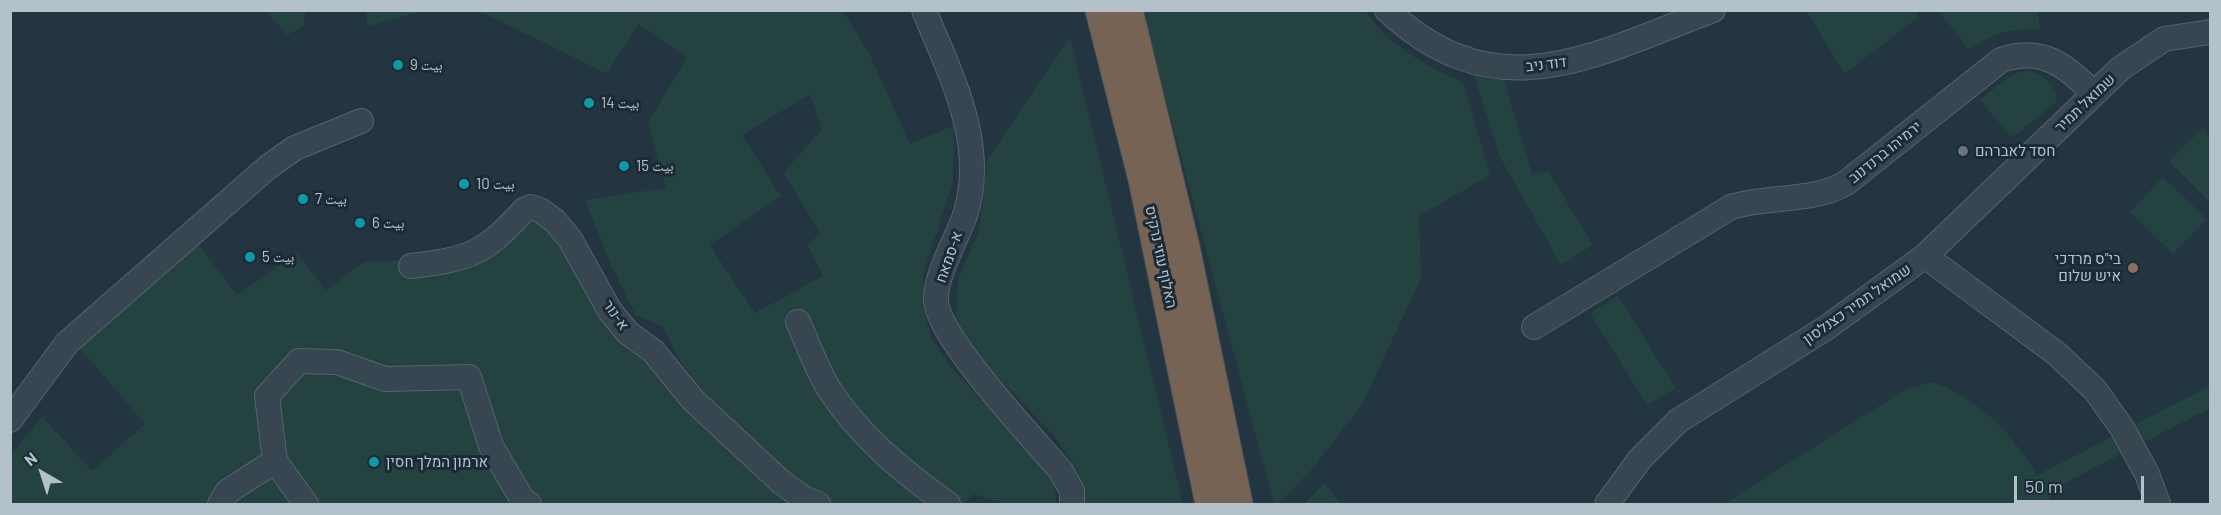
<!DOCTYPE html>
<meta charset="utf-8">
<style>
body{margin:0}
#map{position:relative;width:2221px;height:515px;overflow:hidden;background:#223541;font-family:Barlow,sans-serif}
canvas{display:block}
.frame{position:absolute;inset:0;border:12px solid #b3c1cb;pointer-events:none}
.north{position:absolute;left:12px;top:443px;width:60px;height:60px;-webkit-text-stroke:4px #1c2b36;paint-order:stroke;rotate:321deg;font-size:16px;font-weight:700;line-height:24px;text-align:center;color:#b3c1cb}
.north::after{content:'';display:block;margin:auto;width:21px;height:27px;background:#b3c1cb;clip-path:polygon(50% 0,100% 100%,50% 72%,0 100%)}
.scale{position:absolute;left:2014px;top:476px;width:130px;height:27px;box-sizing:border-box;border:3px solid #b3c1cb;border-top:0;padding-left:8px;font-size:18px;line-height:21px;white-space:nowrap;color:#b3c1cb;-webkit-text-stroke:4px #1c2b36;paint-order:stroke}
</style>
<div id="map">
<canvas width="2221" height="515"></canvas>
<div class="frame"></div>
<div class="north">N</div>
<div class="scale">50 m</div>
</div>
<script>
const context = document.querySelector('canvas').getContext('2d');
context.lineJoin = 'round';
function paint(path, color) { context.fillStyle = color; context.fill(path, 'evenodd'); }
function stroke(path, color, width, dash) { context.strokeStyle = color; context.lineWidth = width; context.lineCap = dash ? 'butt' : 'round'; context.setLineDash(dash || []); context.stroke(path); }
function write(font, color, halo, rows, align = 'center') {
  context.font = font + ' Barlow,"Noto Naskh Arabic",Heebo,sans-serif'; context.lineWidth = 6; context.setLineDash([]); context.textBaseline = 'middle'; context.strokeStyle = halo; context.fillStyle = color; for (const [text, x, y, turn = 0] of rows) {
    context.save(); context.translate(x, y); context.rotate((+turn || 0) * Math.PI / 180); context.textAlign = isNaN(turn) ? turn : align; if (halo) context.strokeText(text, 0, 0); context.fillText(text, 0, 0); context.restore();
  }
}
paint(new Path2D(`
 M 366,10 L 420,10 L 420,11 L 367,27 Z
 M 477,10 L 843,11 L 869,53 L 910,144 L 954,125 L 953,182 L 923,274 L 923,306 L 931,337 L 950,365 L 1045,471 L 1055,485 L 1056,504 L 1006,504 L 973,494 L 964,504 L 832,504 L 775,466 L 828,504 L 11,504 L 11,455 L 42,416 L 92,471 L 145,424 L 77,345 L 194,239 L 237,295 L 297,253 L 326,290 L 364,262 L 483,256 L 534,200 L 613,308 L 682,386 L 754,448 L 705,395 L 680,361 L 663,327 L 635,314 L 611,265 L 585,200 L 666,188 L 648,122 L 687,57 L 638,24 L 607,74 ZM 810,94 L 822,129 L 783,173 L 820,232 L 808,246 L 823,276 L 755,313 L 710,245 L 781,196 L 742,135 Z
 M 266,11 L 306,11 L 303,26 L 287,35 Z
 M 1142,11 L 1365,11 C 1387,44 1426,67 1463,82 L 1490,175 L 1419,216 L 1421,278 L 1363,403 L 1315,466 L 1278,504 L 1274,504 Z
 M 1807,11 L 1916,11 L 1919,17 L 1844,74 Z
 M 1939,11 L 2038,11 L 2040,30 C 2011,28 1993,33 1969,50 Z
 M 1070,37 L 1183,504 L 1080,504 L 1078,471 L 1055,437 L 965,343 L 956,317 L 958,279 L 979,231 L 987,160 Z
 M 2031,71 L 2047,80 L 2057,93 L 2056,102 L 2012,138 L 1980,100 L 2014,73 Z
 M 1473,73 L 1502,73 L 1532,174 L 1548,171 L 1593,245 L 1561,265 L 1501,159 Z
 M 2203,128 L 2210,136 L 2210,203 L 2169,161 Z
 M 2163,177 L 2207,219 L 2173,254 L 2130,212 Z
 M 1618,296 L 1676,388 L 1647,405 L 1590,313 Z
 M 1933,382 C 1979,399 2012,433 2037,475 L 2210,386 L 2210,408 L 2048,492 L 2052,504 L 1724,504 L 1906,389 Z
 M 1324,483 L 1341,504 L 1304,504 Z`), '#244240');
const minor = new Path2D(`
 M 924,10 C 950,74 988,144 965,215 C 957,239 935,275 936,301 C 938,338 1034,439 1061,471 L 1072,491 L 1072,504
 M 1387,10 C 1497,113 1593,55 1713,10
 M 1925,256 L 2057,354 L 2095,390 L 2122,428 L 2147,474 L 2158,504
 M 411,266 C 470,259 484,254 524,210 L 531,207 L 540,210 L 555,221 L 570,239 L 610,311 L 628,333 L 653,351 L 693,400 L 780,481 L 803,498 L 818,504
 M 798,322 C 808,344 816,368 829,389 C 860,437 902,471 948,504
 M 1534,327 L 1731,207 C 1770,195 1811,203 1846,183 L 2001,60 C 2042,46 2066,65 2094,94
 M 10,420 L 67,343 L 268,167 L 295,148 L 361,121
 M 220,504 L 227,492 L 275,461
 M 306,504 L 275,461 L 267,396 L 299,361 L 337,362 L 385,379 L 469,377 L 491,446 L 522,499 L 529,504
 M 1607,504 L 1640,459 L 1678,421 L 1826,328 L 1925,256 L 2121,68 L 2164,39 L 2210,32`);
const highway = new Path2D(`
 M 1102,10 L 1145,179 L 1212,504
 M 1126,10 L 1183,247 L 1236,504`);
stroke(minor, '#55646e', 26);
stroke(highway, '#42515b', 35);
stroke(minor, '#374651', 24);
stroke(highway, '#776353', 33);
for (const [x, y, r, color] of [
 [398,65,6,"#0f9aa8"],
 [589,103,6,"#0f9aa8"],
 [1963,151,6,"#6b7280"],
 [624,166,6,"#0f9aa8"],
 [464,184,6,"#0f9aa8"],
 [303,199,6,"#0f9aa8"],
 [360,223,6,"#0f9aa8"],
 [250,257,6,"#0f9aa8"],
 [2133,268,6,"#8d6e63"],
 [374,462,6,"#0f9aa8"]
]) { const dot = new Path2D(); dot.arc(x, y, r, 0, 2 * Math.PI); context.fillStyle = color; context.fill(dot); stroke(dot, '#1c2b36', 2); }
write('15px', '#b3c1cb', '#1c2b36', [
 ["דוד ניב",1546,64,-7],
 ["שמואל תמיר",2085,103,-44],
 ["ירמיהו ברנדנוב",1885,152,-39],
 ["א-סמאח",949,257,-71],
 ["האלוף עוזי נרקיס",1161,257,78],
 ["שמואל תמיר כצנלסון",1857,304,-35],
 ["א-נור",616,315,55]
]);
write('15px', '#b3c1cb', '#1c2b36', [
 ["بيت 9",410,65],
 ["بيت 14",601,103],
 ["חסד לאברהם",1975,151],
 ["بيت 15",636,166],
 ["بيت 10",476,184],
 ["بيت 7",315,199],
 ["بيت 6",372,223],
 ["بيت 5",262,257],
 ["בי\"ס מרדכי",2121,259,"right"],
 ["איש שלום",2121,276,"right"],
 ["ארמון המלך חסין",386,462]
], 'left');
</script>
